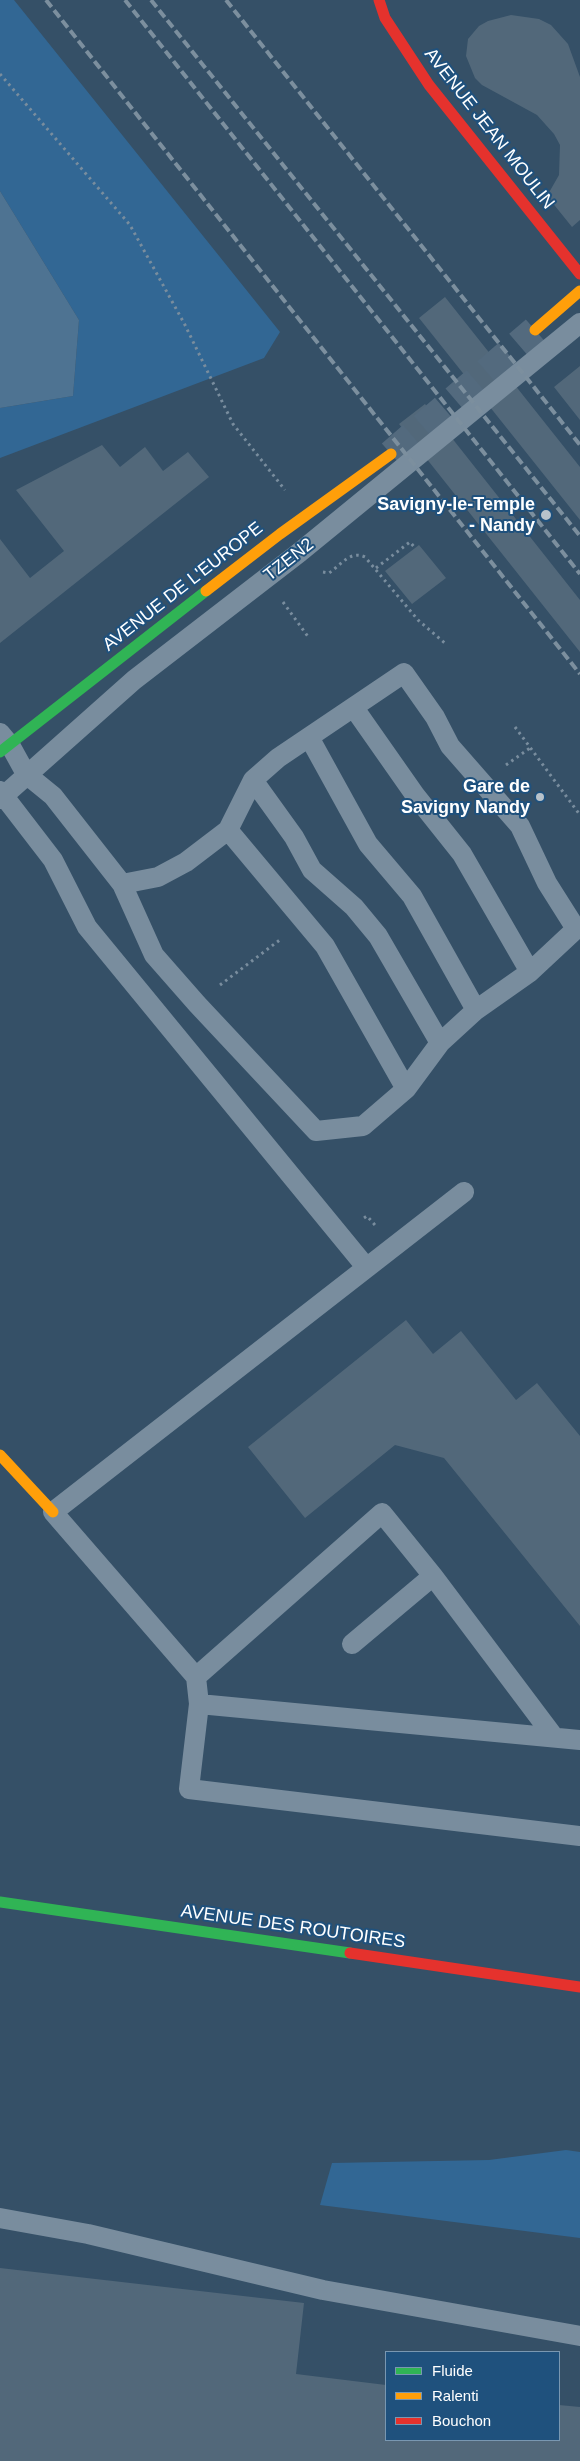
<!DOCTYPE html>
<style>
body{margin:0}
#map{position:relative;width:580px;height:2461px;overflow:hidden;background:#355067;font-family:Arial,sans-serif}
canvas{display:block}
.legend{position:absolute;left:385px;top:2351px;width:175px;height:90px;box-sizing:border-box;background:#1f517d;border:1px solid #7997b1;margin:0;padding:6px 9px;list-style:none;font-size:15px;color:#fff}
.legend li{display:flex;align-items:center;gap:10px;height:25px}
.legend b{width:25px;border:1px solid #7997b1}
</style>
<div id="map">
<canvas width="580" height="2461"></canvas>
<ul class="legend">
<li><b style="height:6px;background:#30b455"></b>Fluide</li>
<li><b style="height:6px;background:#ff9f0a"></b>Ralenti</li>
<li><b style="height:6px;background:#e5322d"></b>Bouchon</li>
</ul>
</div>
<script>
const context = document.querySelector('canvas').getContext('2d');
context.lineJoin = 'round';
function paint(path, color) { context.fillStyle = color; context.fill(path, 'evenodd'); }
function stroke(path, color, width, dash) { context.strokeStyle = color; context.lineWidth = width; context.lineCap = dash ? 'butt' : 'round'; context.setLineDash(dash || []); context.stroke(path); }
function write(font, color, halo, rows, align = 'center') {
  context.font = font + ' Arial,sans-serif'; context.lineWidth = 4; context.setLineDash([]); context.textBaseline = 'middle'; context.strokeStyle = halo; context.fillStyle = color; for (const [text, x, y, turn = 0] of rows) {
    context.save(); context.translate(x, y); context.rotate((+turn || 0) * Math.PI / 180); context.textAlign = isNaN(turn) ? turn : align; if (halo) context.strokeText(text, 0, 0); context.fillText(text, 0, 0); context.restore();
  }
}
paint(new Path2D(`
 M 0,0 L 14,0 L 280,332 L 264,358 L 0,458 L 0,408 L 73,396 L 79,320 L 0,191 Z
 M 566,2150 L 580,2152 L 580,2238 L 320,2205 L 332,2163 L 489,2160 Z`), '#326794');
paint(new Path2D(`
 M 0,191 L 79,320 L 73,396 L 0,408 Z`), '#4e7392');
paint(new Path2D(`
 M 511,15 L 539,19 L 551,25 L 568,44 L 580,77 L 580,220 L 572,227 L 547,196 L 559,175 L 560,145 L 554,134 L 537,115 L 482,85 L 475,78 L 466,56 L 468,39 L 479,26 L 488,21 Z
 M 445,297 L 580,467 L 580,520 L 419,318 Z
 M 580,366 L 580,420 L 554,387 Z
 M 425,404 L 580,600 L 580,652 L 399,424 Z
 M 102,445 L 120,467 L 145,447 L 163,471 L 188,452 L 209,477 L 0,643 L 0,539 L 30,578 L 64,551 L 16,490 Z
 M 419,545 L 446,578 L 412,604 L 385,571 Z
 M 406,1320 L 433,1354 L 461,1331 L 516,1400 L 537,1383 L 580,1436 L 580,1626 L 444,1458 L 395,1445 L 305,1518 L 248,1447 Z
 M 0,2268 L 304,2303 L 296,2374 L 386,2385 L 386,2440 L 559,2440 L 559,2405 L 580,2407 L 580,2461 L 0,2461 Z`), '#52687a');
stroke(new Path2D(`
 M 391,454 L 535,330`), '#536a7e', 28, [28, 14]);
stroke(new Path2D(`
 M 0,74 L 130,225 L 185,325 L 233,424 L 285,490
 M 376,568 L 410,542 L 415,548
 M 323,572 L 329,573 C 341,565 350,550 365,557 L 418,620 L 447,645
 M 283,602 L 309,638
 M 515,727 L 580,815
 M 506,765 L 530,748
 M 220,985 L 281,939
 M 364,1218 L 367,1216 L 375,1225`), '#798d9e', 3, [2.5, 4]);
stroke(new Path2D(`
 M 354,708 L 415,795 L 462,854 L 530,972
 M 0,733 L 10,745 L 26,774 L 53,796 L 122,884 L 154,955 L 197,1004 L 316,1131 L 363,1126 L 406,1089 L 440,1043 L 476,1010 L 530,972 L 576,929 L 547,883 L 520,826 L 450,746 L 435,717 L 404,673 L 278,758 L 253,780 L 228,830 L 186,862 L 158,877 L 122,884
 M 309,737 L 368,844 L 412,896 L 476,1010
 M 253,780 L 294,837 L 312,870 L 354,907 L 378,936 L 440,1043
 M 0,791 L 53,860 L 87,927 L 366,1267
 M 0,799 L 134,680 L 300,552 L 580,323
 M 228,830 L 325,946 L 406,1089
 M 352,1644 L 433,1576
 M 196,1677 L 382,1513 L 433,1576 L 554,1737
 M 199,1704 L 196,1677 L 53,1512 L 464,1192
 M 580,1740 L 199,1704 L 189,1789 L 580,1836
 M 0,2218 L 88,2234 L 323,2290 L 580,2336`), '#798d9e', 20);
stroke(new Path2D(`
 M 0,752 L 206,591
 M 0,1902 L 350,1953`), '#30b455', 11);
stroke(new Path2D(`
 M 535,330 L 580,291
 M 206,591 L 280,534 L 391,454
 M 0,1455 L 53,1512`), '#ff9f0a', 11);
stroke(new Path2D(`
 M 379,0 L 385,18 L 429,85 L 580,274
 M 350,1953 L 580,1987`), '#e5322d', 11);
stroke(new Path2D(`
 M 46,0 L 580,674
 M 125,0 L 580,574
 M 151,0 L 580,536
 M 226,0 L 580,445`), '#7c8f9e', 4, [9, 4]);
for (const [x, y, r, color] of [
 [546,515,6,"#b8c2ca"],
 [540,797,5,"#b8c2ca"]
]) { const dot = new Path2D(); dot.arc(x, y, r, 0, 2 * Math.PI); context.fillStyle = color; context.fill(dot); stroke(dot, '#1f517d', 2); }
write('18px', '#fff', '#1f517d', [
 ["AVENUE JEAN MOULIN",489,129,52],
 ["TZEN2",289,560,-38],
 ["AVENUE DE L'EUROPE",183,587,-38],
 ["AVENUE DES ROUTOIRES",293,1927,8]
]);
write('bold 18px', '#fff', '#1f517d', [
 ["Savigny-le-Temple",535,505],
 ["- Nandy",535,526],
 ["Gare de",530,787],
 ["Savigny Nandy",530,808]
], 'right');
</script>
